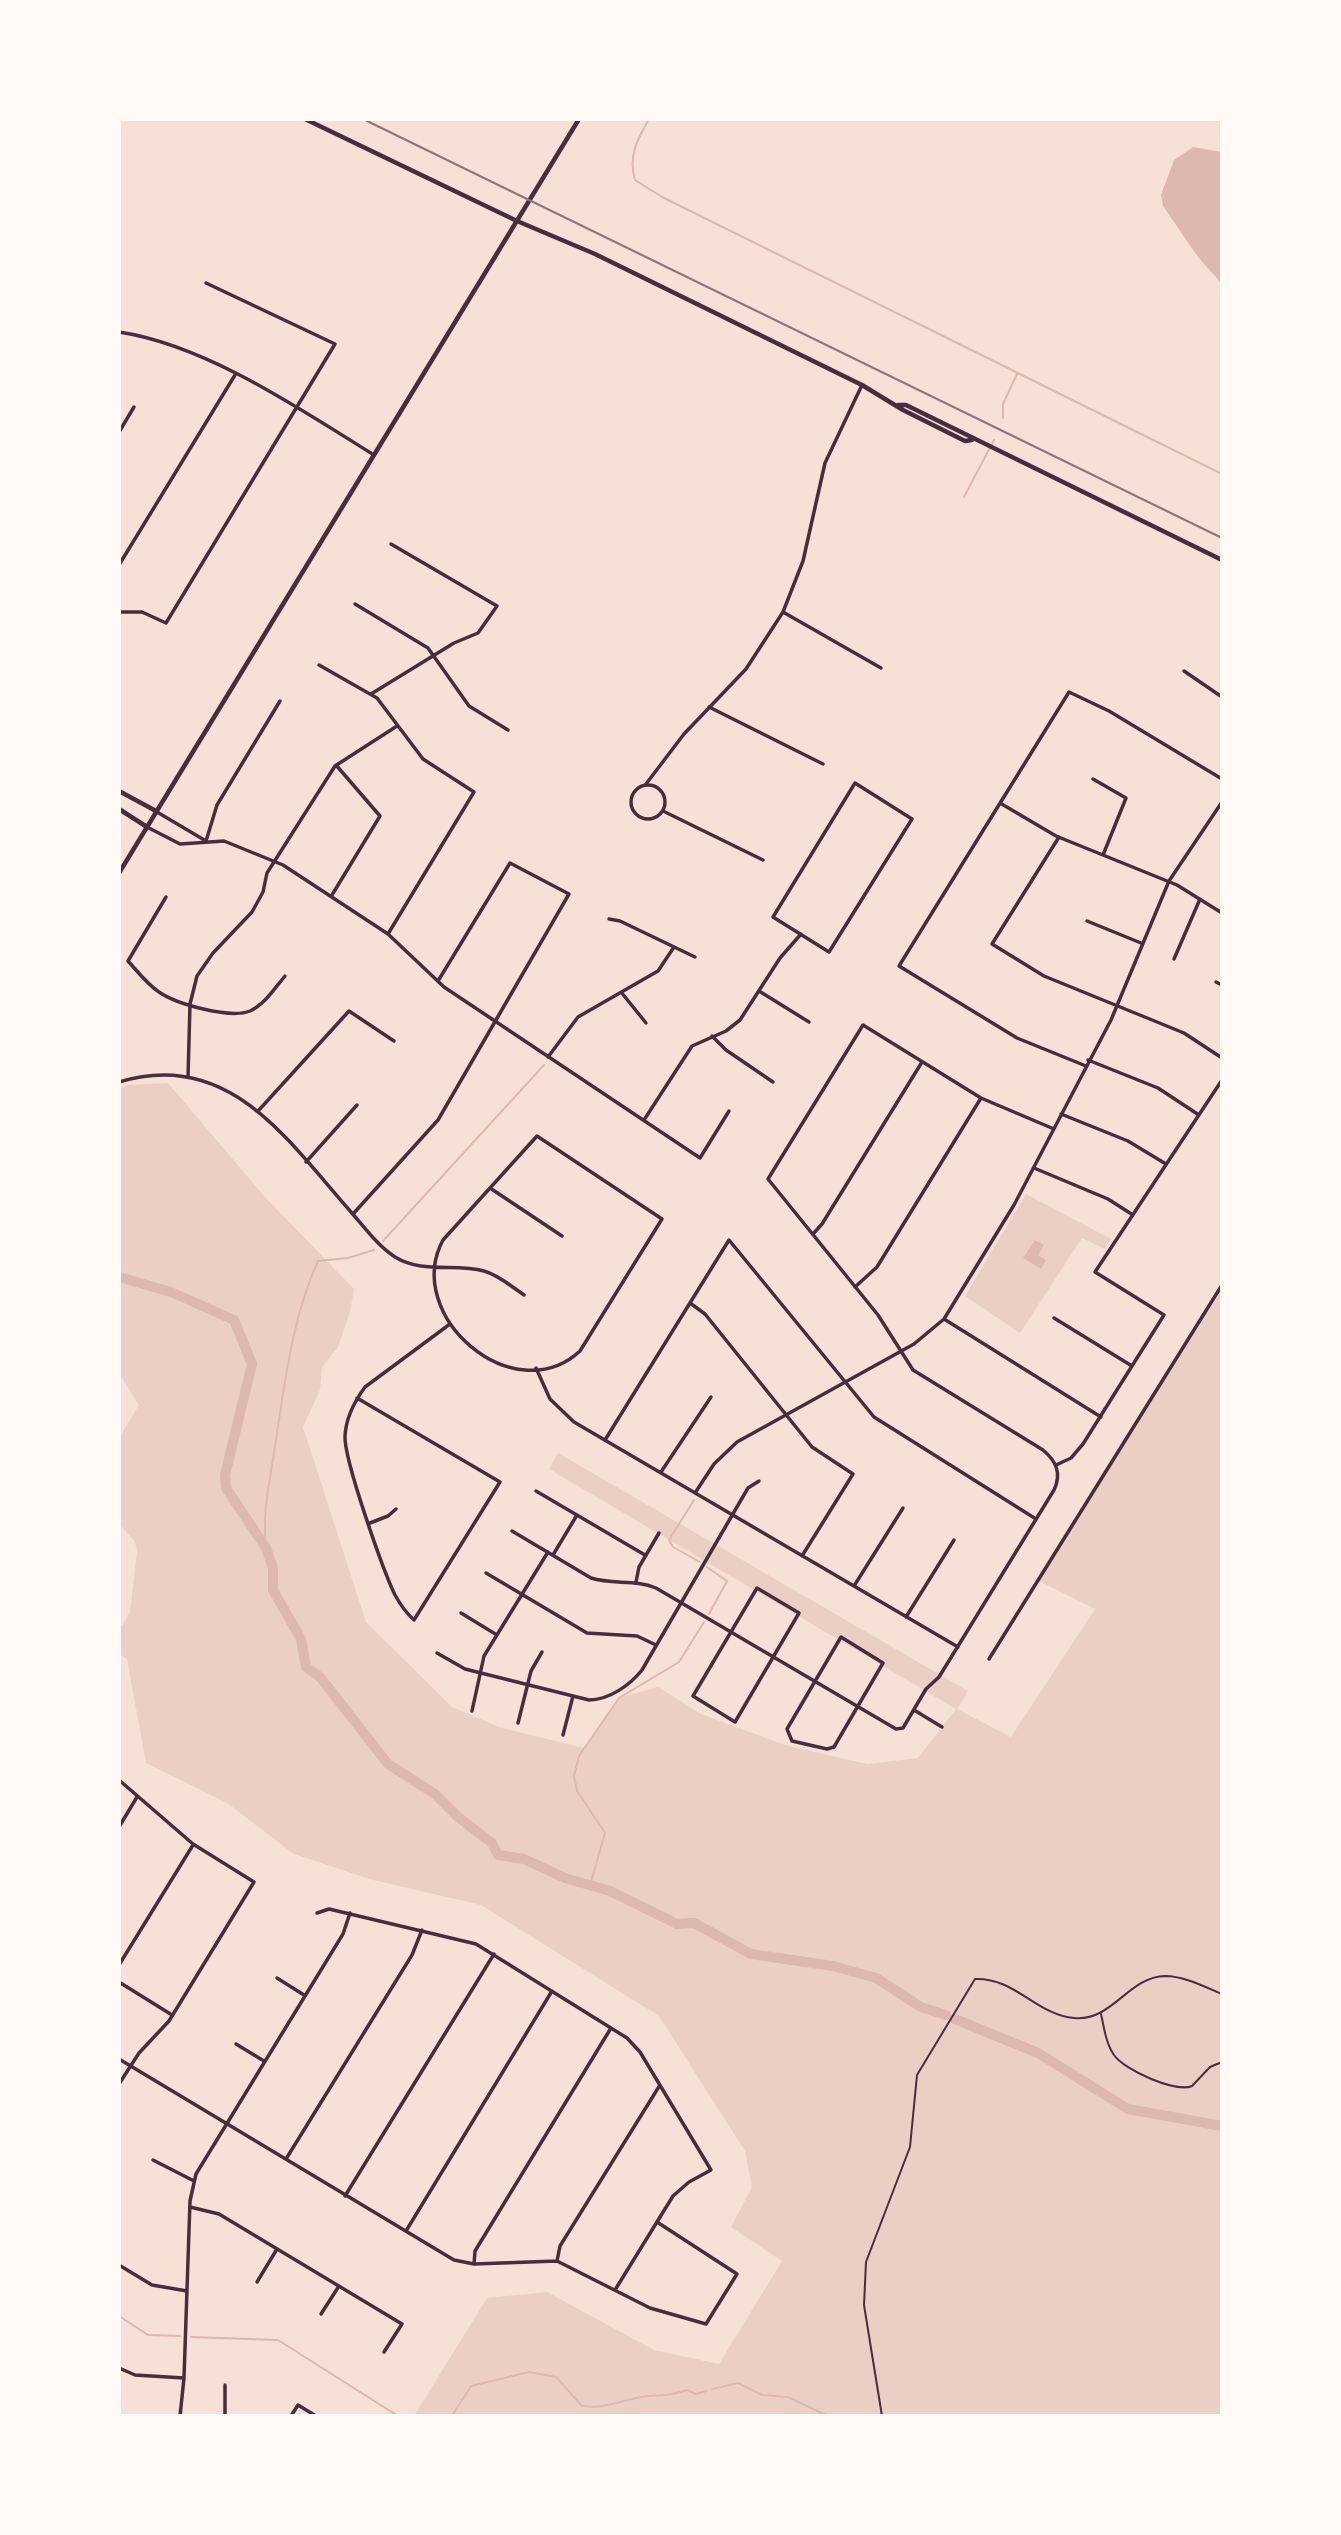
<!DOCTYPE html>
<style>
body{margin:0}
#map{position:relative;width:1341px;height:2535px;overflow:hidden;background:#f7e1d7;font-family:"Source Serif 4",serif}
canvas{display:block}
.frame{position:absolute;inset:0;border:121px solid #fffaf5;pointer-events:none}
</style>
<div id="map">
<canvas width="1341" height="2535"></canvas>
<div class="frame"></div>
</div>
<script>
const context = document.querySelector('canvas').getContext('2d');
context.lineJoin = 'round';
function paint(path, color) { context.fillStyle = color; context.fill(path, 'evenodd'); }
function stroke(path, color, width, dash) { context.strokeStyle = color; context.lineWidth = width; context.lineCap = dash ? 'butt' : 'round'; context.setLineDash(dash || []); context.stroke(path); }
paint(new Path2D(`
 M 168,1083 L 264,1196 L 354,1289 L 350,1312 L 338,1347 L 322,1367 L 320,1390 L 303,1427 L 366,1622 L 452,1707 L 502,1728 L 584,1748 L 621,1697 L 658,1687 L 701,1714 L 785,1745 L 867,1764 L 918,1758 L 956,1709 L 549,1469 L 558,1453 L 968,1691 L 957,1709 L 1011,1737 L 1095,1609 L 1039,1581 L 1222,1290 L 1222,2416 L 414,2416 L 487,2298 L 547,2292 L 654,2350 L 719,2364 L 782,2261 L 731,2227 L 752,2187 L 745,2151 L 659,2016 L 481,1905 L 369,1879 L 294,1854 L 227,1803 L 146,1763 L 127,1659 L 119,1654 L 119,1624 L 122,1626 L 130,1612 L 137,1552 L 135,1542 L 119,1524 L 119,1438 L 139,1405 L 119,1373 L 119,1088 L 127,1085 Z
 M 1026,1194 L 1111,1239 L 1105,1249 L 1082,1238 L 1020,1333 L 965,1296 Z`), '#ebcfc5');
paint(new Path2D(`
 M 1193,147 L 1222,152 L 1222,284 L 1198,257 L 1163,206 L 1161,195 L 1174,160 Z
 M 1035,1240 L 1044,1245 L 1038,1255 L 1046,1260 L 1041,1269 L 1023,1258 Z`), '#dcb8b0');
stroke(new Path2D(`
 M 649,119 C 637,140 628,156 635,180 L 662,197 L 1222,474
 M 1003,418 L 1003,404 L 1017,374
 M 964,497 L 994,440
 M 383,1241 L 544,1065
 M 694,1500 L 669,1540 L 673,1547 L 700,1562
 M 266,1548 C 262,1515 269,1486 274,1453 C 284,1389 291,1320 318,1261 L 348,1258 L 374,1250
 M 707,1567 L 727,1581 L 709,1614
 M 590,1885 L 605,1833 L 577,1791 L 574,1776 L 579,1756 L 619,1698 L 679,1662 L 704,1622
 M 119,2316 L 148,2335 L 180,2336
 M 191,2337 L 278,2340 L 398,2416
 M 712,2389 L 738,2383 L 762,2395 L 788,2397 L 828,2416
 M 452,2416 L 471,2386 L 529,2372 L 556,2377 L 582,2406 C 605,2410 626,2398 648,2396 C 663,2395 673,2395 687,2390 L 696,2394 L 706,2391`), '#dcb8b0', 2);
stroke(new Path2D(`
 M 119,1277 L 171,1292 L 234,1320 L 252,1364 L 225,1475 L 226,1488 L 266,1548 L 273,1568 L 273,1590 L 301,1639 L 306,1667 L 320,1677 L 388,1764 L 435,1794 L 458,1817 L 492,1843 L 498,1855 L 524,1859 L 565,1878 L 610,1891 L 677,1924 L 694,1923 L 751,1954 L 833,1966 L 876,1978 L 921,2007 L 946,2015
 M 955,2019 L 1038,2053 L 1128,2109 L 1222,2126`), '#dcb8b0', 10);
stroke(new Path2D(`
 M 1101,2014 C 1104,2027 1106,2044 1114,2055 C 1124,2070 1176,2093 1192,2086 L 1210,2067 L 1222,2062
 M 882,2416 L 864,2305 L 866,2262 L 910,2147 L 917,2075 L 975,1979 C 1014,1977 1037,2015 1074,2018 C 1112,2022 1128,1977 1165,1976 C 1184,1976 1205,1987 1222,1994`), '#4a2c40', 2);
stroke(new Path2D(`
 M 119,332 C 206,345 300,409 374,455
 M 119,432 L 134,407
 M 119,565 L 235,375
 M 355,604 L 428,648 L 469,706 L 508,730
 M 119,612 L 142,612 L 166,623 L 335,344 L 206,283
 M 783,612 L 881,668
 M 319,665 L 377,698 L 423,759 L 474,792 L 388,934
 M 1184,671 L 1222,697
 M 371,694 L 454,643 L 478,633 L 497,606 L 391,544
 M 709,707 L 823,764
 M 1093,779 L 1126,798 L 1103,855
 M 855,783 L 912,819 L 829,952 L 773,917 Z
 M 646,784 L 684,734 L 746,669 L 783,612 L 803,561 L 825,463 L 862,385
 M631 802a17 17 0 1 1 34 0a17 17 0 1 1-34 0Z
 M 1000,803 L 1056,836 L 1177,885 L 1222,913
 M 663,811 L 763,860
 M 157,812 L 206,841
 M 147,827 L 180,844 L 224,841 L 283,865 L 388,934 L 444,987 L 700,1158 L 729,1111
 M 1059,837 L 992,944 L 1044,976 L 1184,1033 L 1222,1058
 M 206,841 L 217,805 L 280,701
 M 332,895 L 380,816 L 336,765
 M 166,897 L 128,961 C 138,972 147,984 159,992 C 176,1004 230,1019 250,1011 C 264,1005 275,988 285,976
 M 609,919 L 620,921 L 695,957
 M 1087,921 L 1141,943
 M 1174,959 L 1200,899
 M 1216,982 L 1222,985
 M 759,991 L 809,1022
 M 621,992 L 646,1023
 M 712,1036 L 726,1050 L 773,1082
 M 548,1057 L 578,1017 L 658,971 L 674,947
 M 1088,1060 L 1158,1088 L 1199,1115
 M 1086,1066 L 1017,1038 L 899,966 L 1069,692 L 1109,711 L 1222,779
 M 188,1077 L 190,1004 L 197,976 L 213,953 L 252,912 L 263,892 L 267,873 L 335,766 L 397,726
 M 119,1082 C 229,1048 288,1141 351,1212 C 365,1228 378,1246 395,1257 C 423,1274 455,1263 484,1271 C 499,1275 512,1287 524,1295
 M 259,1110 L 349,1011 L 394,1041
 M 1061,1114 L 1128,1141 L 1166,1164
 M 644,1120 L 692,1046 L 726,1031 L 740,1020 L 780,958 L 801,934
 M 537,1136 L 662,1219 L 580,1351 C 514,1412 402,1316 443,1240 Z
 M 306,1162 L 357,1105
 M 1034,1168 L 1108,1199 L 1133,1215
 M 490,1188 L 562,1236
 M 353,1214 L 438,1120 L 569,894 L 510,863 L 438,981
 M 813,1234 L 822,1224 L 922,1062
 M 855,1287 L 877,1267 L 981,1098
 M 690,1303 L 705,1314 L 812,1447 L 853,1474 L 802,1556
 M 1054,1318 L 1132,1366
 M 944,1319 L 1101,1417
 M 536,1368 L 550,1399 L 574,1422 L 958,1647
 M 357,1398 L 500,1482 L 414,1620 C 406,1613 400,1604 395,1595 C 383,1570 344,1460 345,1436 C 346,1417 354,1402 365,1387 L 450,1324
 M 605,1440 L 729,1240 L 874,1417 L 1036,1519
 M 1056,1465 L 1071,1458 L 1083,1444 L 1164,1315 L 1095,1272 L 1222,1080
 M 661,1472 L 711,1397
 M 536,1491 L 645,1555
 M 695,1493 L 714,1464 L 737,1442 L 914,1344 L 944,1319 L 1014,1205 L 1111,1020 L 1169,881 L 1222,802
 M 370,1523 L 388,1516 L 396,1509
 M 512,1531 L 591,1578 C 613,1585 635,1579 656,1588 L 896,1729 L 903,1728 L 926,1689 L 939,1677 L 1054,1490 C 1062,1473 1056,1461 1043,1450 L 913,1370 L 878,1315 L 768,1179 L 863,1025 L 981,1098 L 1054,1129
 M 553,1555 L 577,1515
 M 486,1573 L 587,1633 L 637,1636 L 656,1645
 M 636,1582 L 639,1567 L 659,1533
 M 854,1586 L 903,1508
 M 757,1588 L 799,1613 L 735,1722 L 693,1696 Z
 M 461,1613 L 497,1635
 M 906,1617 L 954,1540
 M 841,1637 L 883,1663 L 834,1747 L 827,1749 L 792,1741 L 787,1729 Z
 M 437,1653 L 465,1669 L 589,1700 C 609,1700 630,1685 642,1670 L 748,1488 L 759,1481
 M 989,1659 L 1222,1285
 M 914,1710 L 942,1727
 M 472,1711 L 484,1656 L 548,1552
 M 518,1723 L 531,1671 L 542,1652
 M 563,1735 L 573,1696
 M 119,1780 L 193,1844 L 254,1882 L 169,2021 L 139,2053 L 119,2084
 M 119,1827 L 137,1797
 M 317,1913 L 329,1909 L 476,1944 L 627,2038 L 640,2052 L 711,2170 L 689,2182 L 673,2196 L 615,2290
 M 119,1965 L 193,1845
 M 277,1978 L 304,1995
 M 119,1982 L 172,2015
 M 236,2044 L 264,2061
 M 119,2059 L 454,2260 L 474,2264 L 557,2261 L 650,2308 L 706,2324 L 737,2274 L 657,2222
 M 286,2159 L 412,1955 L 422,1930
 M 153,2160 L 194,2181
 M 345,2196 L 494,1954
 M 190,2207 L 219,2214 L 402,2324 L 384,2352
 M 406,2231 L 552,1991
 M 557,2261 L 560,2246 L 660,2085
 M 474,2264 L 475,2251 L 611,2028
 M 119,2265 L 152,2285 L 187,2291
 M 257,2282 L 277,2249
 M 321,2314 L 339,2286
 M 119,2368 L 135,2375 L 184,2378
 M 180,2416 L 184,2378 L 190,2201 L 196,2174 L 343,1934 L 350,1913
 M 225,2416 L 225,2385
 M 291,2416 L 298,2405 L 316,2416`), '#4a2c40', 3.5);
stroke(new Path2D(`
 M 119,791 L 156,811
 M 119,809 L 147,827`), '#4a2c40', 4.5);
stroke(new Path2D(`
 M 305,119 L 517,221 L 595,254 L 862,385 L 903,410 L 965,441 L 972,440
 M 898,405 L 906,405 L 1222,560
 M 119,873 L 579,119`), '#4a2c40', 4.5);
stroke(new Path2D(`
 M 363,119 L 1222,538`), '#8f747c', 2);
</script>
